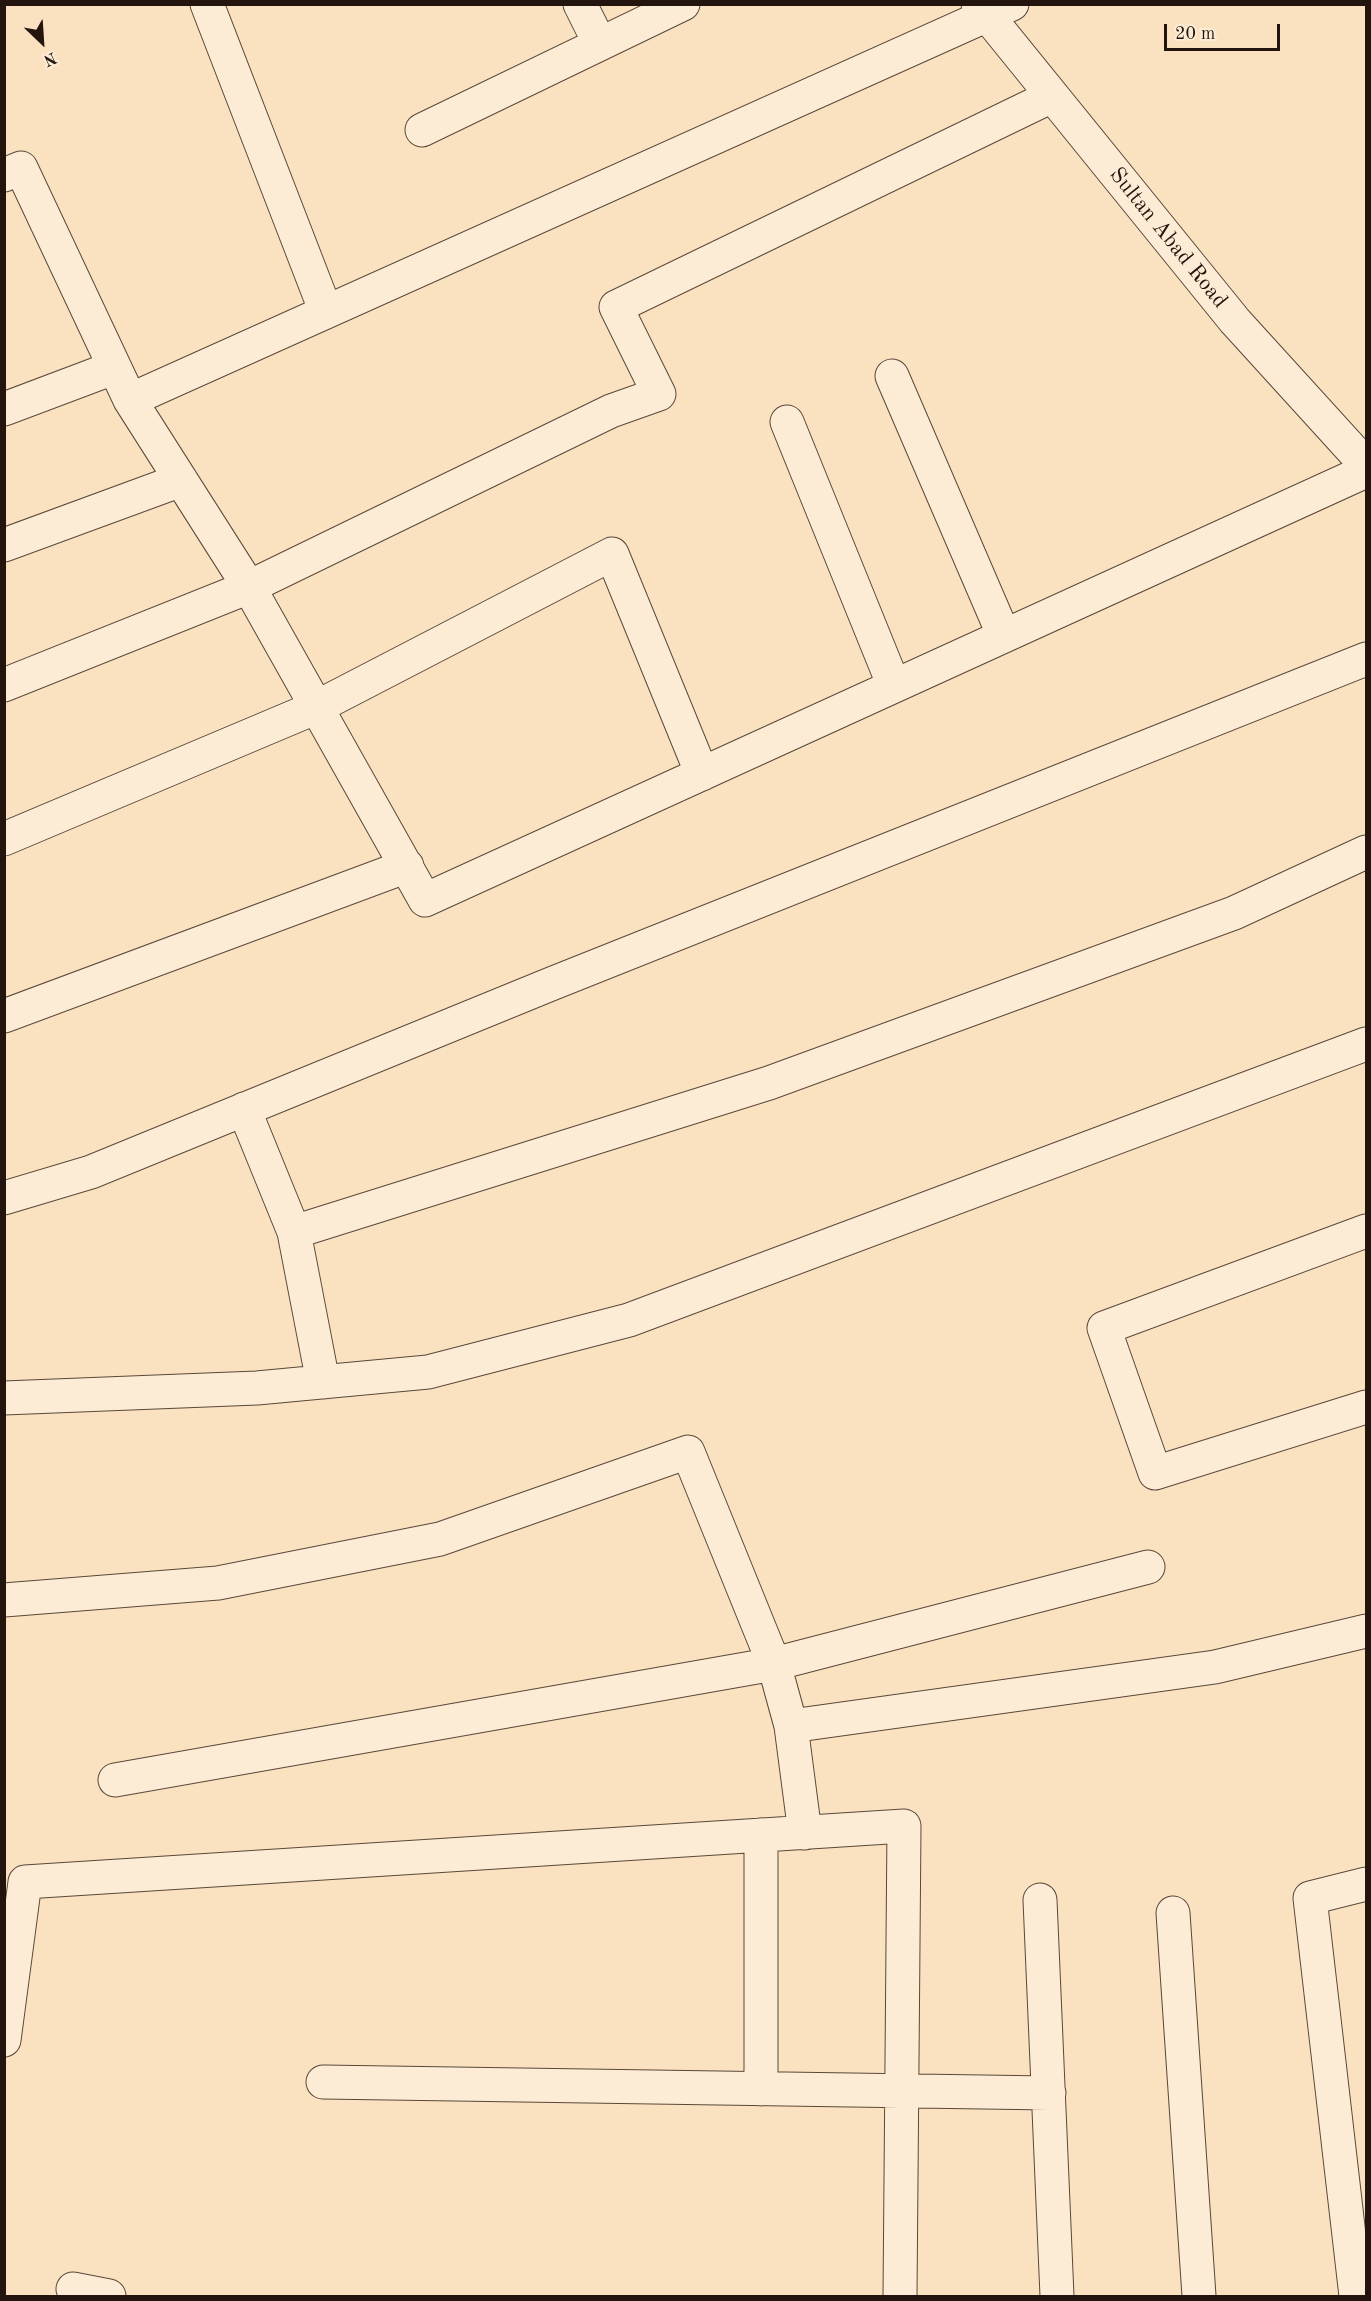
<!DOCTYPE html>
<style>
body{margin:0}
#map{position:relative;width:1371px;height:2301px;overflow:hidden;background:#fae1bf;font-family:"Old Standard TT",serif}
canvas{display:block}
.frame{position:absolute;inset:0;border:6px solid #23150e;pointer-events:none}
.north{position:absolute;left:12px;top:12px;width:60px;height:60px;-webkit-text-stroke:4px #fcecd5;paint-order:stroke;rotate:155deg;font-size:16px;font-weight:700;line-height:24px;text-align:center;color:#23150e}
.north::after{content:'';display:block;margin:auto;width:21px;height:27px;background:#23150e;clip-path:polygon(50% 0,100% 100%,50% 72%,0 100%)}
.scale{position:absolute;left:1164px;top:24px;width:116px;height:27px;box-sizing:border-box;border:3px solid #23150e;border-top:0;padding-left:8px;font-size:18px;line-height:21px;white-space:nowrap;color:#23150e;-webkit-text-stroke:4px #fcecd5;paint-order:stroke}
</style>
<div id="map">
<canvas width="1371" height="2301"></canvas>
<div class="frame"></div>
<div class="north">N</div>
<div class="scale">20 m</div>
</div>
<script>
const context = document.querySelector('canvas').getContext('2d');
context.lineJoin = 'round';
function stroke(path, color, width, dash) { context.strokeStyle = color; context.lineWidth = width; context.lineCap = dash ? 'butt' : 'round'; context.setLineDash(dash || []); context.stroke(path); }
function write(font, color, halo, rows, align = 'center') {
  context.font = font + ' "Old Standard TT",serif'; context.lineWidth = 5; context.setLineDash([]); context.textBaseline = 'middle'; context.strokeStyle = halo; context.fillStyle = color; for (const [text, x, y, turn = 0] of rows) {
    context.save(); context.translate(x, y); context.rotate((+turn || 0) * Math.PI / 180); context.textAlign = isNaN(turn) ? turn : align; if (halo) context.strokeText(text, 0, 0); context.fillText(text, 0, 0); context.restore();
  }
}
const minor = new Path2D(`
 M 207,4 L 326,312
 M 580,4 L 600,44
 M 1012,4 L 130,400 L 249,587 L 611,411 L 659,394 L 616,307 L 1052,96
 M 422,130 L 683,4
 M 4,175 L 21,168 L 130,400
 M 892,376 L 1004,636
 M 4,409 L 113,368
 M 787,422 L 894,686
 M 4,545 L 181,480
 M 4,685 L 249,587 L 425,900 L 1366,471
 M 4,839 L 317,707 L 612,554 L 702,774
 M 4,1016 L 407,866
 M 244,1109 L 294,1232
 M 4,1198 L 91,1172 L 551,984 L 1366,659
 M 1366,1231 L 1104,1328 L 1155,1473 L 1366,1407
 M 323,1382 L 294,1232 L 769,1083 L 1234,913 L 1366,852
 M 4,1398 L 257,1388 L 428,1372 L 629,1320 L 1366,1044
 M 4,1600 L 218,1583 L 440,1539 L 688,1452 L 774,1664 L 791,1726 L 805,1833
 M 791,1726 L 1215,1667 L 1366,1631
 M 115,1780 L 774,1664 L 1148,1567
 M 1040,1900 L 1057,2296
 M 1173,1913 L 1199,2296
 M 4,2040 L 25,1882 L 904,1826 L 900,2296
 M 323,2082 L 1049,2093
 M 761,2089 L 761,1835
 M 73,2289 L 109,2296
 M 1356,2296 L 1310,1898 L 1366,1884`);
const tertiary = new Path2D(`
 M 978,4 L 1235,321 L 1366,465`);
stroke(minor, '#59483a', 35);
stroke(tertiary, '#59483a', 35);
stroke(minor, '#fcecd5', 33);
stroke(tertiary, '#fcecd5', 33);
write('22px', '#23150e', '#fcecd5', [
 ["Sultan Abad Road",1168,238,51]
]);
</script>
